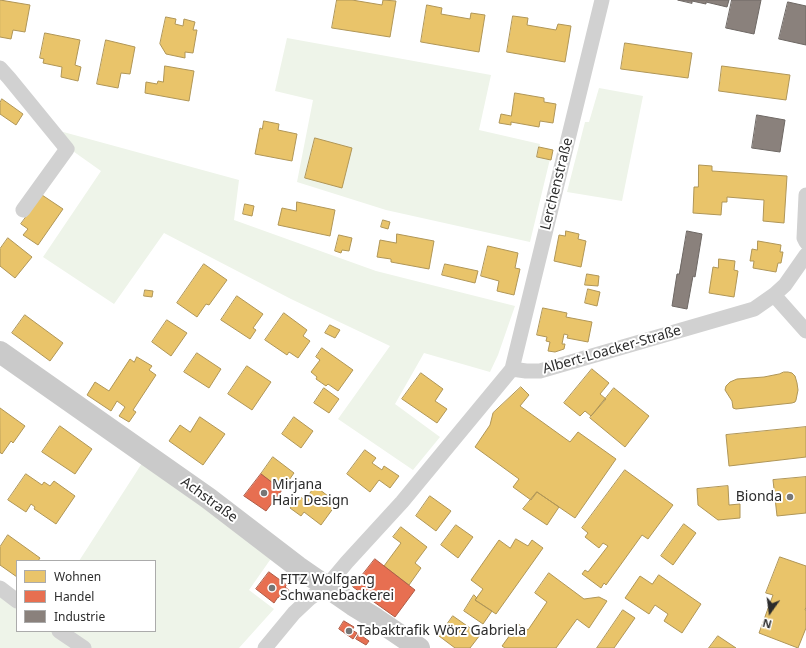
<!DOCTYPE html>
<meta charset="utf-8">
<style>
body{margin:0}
#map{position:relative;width:806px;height:648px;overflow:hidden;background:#fff;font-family:"Noto Sans",sans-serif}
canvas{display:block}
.legend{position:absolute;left:16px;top:560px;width:140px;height:72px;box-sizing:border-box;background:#fff;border:1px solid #ababab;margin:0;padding:5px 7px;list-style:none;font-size:12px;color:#2c2c2c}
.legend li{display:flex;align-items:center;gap:8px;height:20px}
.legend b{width:20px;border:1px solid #ababab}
.north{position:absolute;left:750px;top:592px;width:40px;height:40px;-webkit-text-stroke:3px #fff;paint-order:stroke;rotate:194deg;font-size:11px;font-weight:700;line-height:16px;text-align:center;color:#2c2c2c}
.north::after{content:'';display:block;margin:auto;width:14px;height:18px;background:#2c2c2c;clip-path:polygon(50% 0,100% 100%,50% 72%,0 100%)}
</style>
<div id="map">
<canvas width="806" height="648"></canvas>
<ul class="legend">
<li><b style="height:11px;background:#e9c46a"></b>Wohnen</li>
<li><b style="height:11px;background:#e76f51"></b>Handel</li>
<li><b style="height:11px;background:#8a817c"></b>Industrie</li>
</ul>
<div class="north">N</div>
</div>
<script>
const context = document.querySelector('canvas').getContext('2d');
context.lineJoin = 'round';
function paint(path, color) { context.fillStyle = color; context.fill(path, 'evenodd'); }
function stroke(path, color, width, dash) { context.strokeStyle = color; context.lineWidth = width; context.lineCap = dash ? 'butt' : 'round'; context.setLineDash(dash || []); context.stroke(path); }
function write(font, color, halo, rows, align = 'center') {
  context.font = font + ' "Noto Sans",sans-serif'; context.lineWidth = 4; context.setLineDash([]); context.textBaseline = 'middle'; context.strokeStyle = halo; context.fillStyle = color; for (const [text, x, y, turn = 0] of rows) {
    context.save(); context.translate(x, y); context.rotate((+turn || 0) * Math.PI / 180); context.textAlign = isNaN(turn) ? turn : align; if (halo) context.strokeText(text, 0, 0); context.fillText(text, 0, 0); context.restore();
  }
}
paint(new Path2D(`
 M 287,38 L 491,75 L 479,130 L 540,144 L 537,157 L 550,159 L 530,242 L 386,210 L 297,182 L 313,100 L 275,91 Z
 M 599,88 L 643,96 L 622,201 L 567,192 L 585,122 L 589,122 Z
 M 56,130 L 239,180 L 234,220 L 376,271 L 515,306 L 498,355 L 490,372 L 424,353 L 395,404 L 440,437 L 413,470 L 338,419 L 390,346 L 291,299 L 164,233 L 114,304 L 43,257 L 101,171 L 70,149 Z
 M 146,457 L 277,550 L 249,590 L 274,609 L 239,648 L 0,648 L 0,588 L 17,601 L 17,631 L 155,631 L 155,561 L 79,561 Z`), '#eef4e9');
const homes = new Path2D(`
 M 0,0 L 30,5 L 25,32 L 13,30 L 11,39 L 0,37 Z
 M 337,0 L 352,0 L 382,5 L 383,0 L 396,1 L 390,37 L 332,28 Z
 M 427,5 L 442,8 L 441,14 L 470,19 L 471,13 L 485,15 L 479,52 L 421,42 Z
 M 513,16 L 528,18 L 527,25 L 556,30 L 558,24 L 571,26 L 565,62 L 507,52 Z
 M 166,17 L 176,19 L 175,24 L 183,26 L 184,19 L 195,22 L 193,30 L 197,30 L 193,53 L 185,52 L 185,58 L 166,54 L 160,44 Z
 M 45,33 L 80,40 L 75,65 L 81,67 L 78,81 L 61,77 L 62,67 L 43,63 L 44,59 L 40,58 Z
 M 106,40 L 135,47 L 130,74 L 121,73 L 118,88 L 97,84 Z
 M 625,43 L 692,53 L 688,78 L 621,69 Z
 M 165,66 L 194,71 L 189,101 L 145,93 L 146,82 L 157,84 L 158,81 L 163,82 Z
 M 722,66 L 790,75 L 786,100 L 719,91 Z
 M 515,93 L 544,98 L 544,102 L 556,104 L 553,123 L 540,121 L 539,127 L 511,122 L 511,125 L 499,123 L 501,114 L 511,116 Z
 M 2,99 L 23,114 L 16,125 L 0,114 L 0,103 Z
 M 264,121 L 279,124 L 278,130 L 297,134 L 292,161 L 255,154 L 260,128 L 262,129 Z
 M 315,138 L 352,148 L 342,188 L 305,178 Z
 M 539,147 L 553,150 L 551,160 L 537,157 Z
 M 699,165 L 712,166 L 712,171 L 787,176 L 784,223 L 763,221 L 764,200 L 727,197 L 727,202 L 722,202 L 721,215 L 693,213 L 694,187 L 698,187 Z
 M 42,195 L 63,209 L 38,245 L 23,235 L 28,229 L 21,224 Z
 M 297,202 L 335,210 L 330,236 L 278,225 L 282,208 L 296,211 Z
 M 245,204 L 254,206 L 252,216 L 243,214 Z
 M 383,220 L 390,222 L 388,229 L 381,227 Z
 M 566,231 L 579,234 L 578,239 L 586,241 L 581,267 L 554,261 L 559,235 L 565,236 Z
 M 397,234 L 434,241 L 429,269 L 391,262 L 391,259 L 377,257 L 380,240 L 396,243 Z
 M 339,235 L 352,238 L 349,251 L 342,250 L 341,253 L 335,251 Z
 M 8,238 L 32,257 L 15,278 L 0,266 L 0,249 Z
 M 758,241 L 781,245 L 780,252 L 783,252 L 781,263 L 778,263 L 776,272 L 753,268 L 754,261 L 750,261 L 752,249 L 757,250 Z
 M 488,246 L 518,253 L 515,268 L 520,269 L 514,295 L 497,291 L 499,281 L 481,276 Z
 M 719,259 L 735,261 L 734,270 L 738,271 L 734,297 L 709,293 L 713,267 L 718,268 Z
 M 204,264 L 227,280 L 209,305 L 206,304 L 197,317 L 177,303 Z
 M 445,264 L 478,271 L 475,283 L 442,275 Z
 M 587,274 L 599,276 L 598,286 L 585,285 Z
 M 588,289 L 600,292 L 597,306 L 585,303 Z
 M 145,290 L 153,291 L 152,297 L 144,296 Z
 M 237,296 L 263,314 L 253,328 L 256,330 L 250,339 L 221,320 Z
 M 543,308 L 567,313 L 566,317 L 592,322 L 588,342 L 567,338 L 568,335 L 564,334 L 562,344 L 565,344 L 564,349 L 555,352 L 548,351 L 550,342 L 546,341 L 547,337 L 537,335 Z
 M 284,313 L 307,330 L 303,336 L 310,341 L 298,358 L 289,352 L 287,355 L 265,340 Z
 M 25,315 L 63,343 L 50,361 L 12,333 Z
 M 167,320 L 187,333 L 171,356 L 152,342 Z
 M 330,325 L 340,330 L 335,338 L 325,333 Z
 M 322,348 L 353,370 L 338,391 L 328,384 L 326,386 L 316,379 L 317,377 L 311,372 L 320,360 L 316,357 Z
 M 197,353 L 221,369 L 209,388 L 184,372 Z
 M 137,357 L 152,366 L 149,370 L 156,375 L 133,410 L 136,412 L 129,422 L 119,416 L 125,407 L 117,401 L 111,411 L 87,395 L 95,382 L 109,391 L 130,359 L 134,362 Z
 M 247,366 L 271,382 L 252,410 L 228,394 Z
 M 592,369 L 609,383 L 600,394 L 606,399 L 591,416 L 585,411 L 580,416 L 564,403 Z
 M 784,372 L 788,372 L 792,373 L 795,376 L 797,383 L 798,390 L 796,400 L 795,402 L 792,403 L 736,409 L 733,408 L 732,401 L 725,390 L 726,386 L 730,382 L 737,379 L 764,377 L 779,374 Z
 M 421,373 L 443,389 L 435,401 L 447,409 L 437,423 L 402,399 Z
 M 521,387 L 529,395 L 520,406 L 570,442 L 578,432 L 616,459 L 575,518 L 537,492 L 531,500 L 513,487 L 519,479 L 475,447 L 490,425 L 493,413 Z
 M 324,388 L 339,399 L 329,413 L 314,403 Z
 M 614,388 L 649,416 L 625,447 L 590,418 Z
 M 0,408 L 25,426 L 13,443 L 11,441 L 2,454 L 0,452 L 0,453 Z
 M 200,417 L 225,434 L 203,465 L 169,441 L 180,425 L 190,432 Z
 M 294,417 L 313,431 L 301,448 L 282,434 Z
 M 60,426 L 92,449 L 75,474 L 42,452 Z
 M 806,427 L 806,457 L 729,466 L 726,435 Z
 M 365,450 L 376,458 L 372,463 L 382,470 L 384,466 L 399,476 L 390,488 L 379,480 L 370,492 L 347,474 Z
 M 273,457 L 294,473 L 282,490 L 261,474 Z
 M 625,470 L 673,505 L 648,539 L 642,535 L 606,585 L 604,583 L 601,588 L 582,574 L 585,570 L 588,572 L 608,546 L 603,543 L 599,548 L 585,537 L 588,533 L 582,528 Z
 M 26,474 L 42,485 L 44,482 L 50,486 L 54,481 L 75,496 L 56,524 L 34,509 L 35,507 L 31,504 L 26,512 L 8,500 Z
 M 806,477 L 806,513 L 777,516 L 773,480 Z
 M 315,486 L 337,503 L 321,525 L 304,512 L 301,516 L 290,508 L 299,496 L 305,500 Z
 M 728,486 L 729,505 L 740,504 L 740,518 L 718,520 L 698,505 L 697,489 Z
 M 537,492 L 559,507 L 547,525 L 523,509 Z
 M 430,496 L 451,511 L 436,531 L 416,516 Z
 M 684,524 L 696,533 L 673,565 L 661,556 Z
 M 456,525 L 473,537 L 458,558 L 441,545 Z
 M 401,527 L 427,547 L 415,563 L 421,568 L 409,585 L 384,566 L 401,543 L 393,537 Z
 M 8,535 L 40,558 L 38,561 L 17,561 L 17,577 L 0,565 L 0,547 Z
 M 516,539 L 528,546 L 532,540 L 543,548 L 496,614 L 475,600 L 483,589 L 471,580 L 499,540 L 510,548 Z
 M 780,557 L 806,566 L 806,607 L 805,610 L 806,610 L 806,628 L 798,648 L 759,633 L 773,595 L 766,593 Z
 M 549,573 L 584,599 L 599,597 L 607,601 L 589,628 L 577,619 L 556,648 L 505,648 L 502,646 L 518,624 L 528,630 L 547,602 L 535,593 Z
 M 659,575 L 701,604 L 682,633 L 664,621 L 668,614 L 655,605 L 649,614 L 625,598 L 640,576 L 652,584 Z
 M 474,595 L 477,598 L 475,600 L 492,611 L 483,624 L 464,611 Z
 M 623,610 L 635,618 L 614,648 L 597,648 Z
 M 453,616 L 480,635 L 470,648 L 455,648 L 439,636 Z
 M 718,636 L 736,648 L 709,648 Z`);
paint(homes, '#e9c46a');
stroke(homes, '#b09657', 1);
const shops = new Path2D(`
 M 261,474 L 282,490 L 266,511 L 244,496 Z
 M 375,559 L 415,590 L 395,617 L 353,587 Z
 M 269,572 L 287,585 L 285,587 L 289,590 L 282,600 L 278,597 L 274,603 L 256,589 Z
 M 344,621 L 354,627 L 352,630 L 357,633 L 353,639 L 339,629 Z
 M 359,634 L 369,641 L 366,645 L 356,639 Z`);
paint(shops, '#e76f51');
stroke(shops, '#af5b46', 1);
const industry = new Path2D(`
 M 678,0 L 729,0 L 727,7 L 706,2 L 706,4 L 692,1 L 692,3 Z
 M 732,0 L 761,0 L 754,34 L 726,28 Z
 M 788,2 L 806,6 L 806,45 L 779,39 Z
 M 757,115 L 785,120 L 780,152 L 752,148 Z
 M 687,231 L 702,234 L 695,277 L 693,276 L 687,309 L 672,306 L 677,274 L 679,274 Z`);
paint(industry, '#8a817c');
stroke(industry, '#6e6864', 1);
stroke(new Path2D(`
 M 0,68 L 9,78 L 67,149 L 23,210
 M 806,195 L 804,238 L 806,242
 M 774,295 L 806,331
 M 512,369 L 526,371 L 540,371 L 754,309 L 774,295 L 785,285 L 806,255
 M 0,588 L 17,601
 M 59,631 L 84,648
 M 265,648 L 294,613 L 310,598 L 326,587 L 347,562 L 402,502 L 512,369 L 602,0`), '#d1d1d1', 15);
stroke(new Path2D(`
 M 0,352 L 208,498 L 298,567 L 353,605 L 376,619 L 419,648`), '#cacaca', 22);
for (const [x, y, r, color] of [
 [264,493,4,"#767676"],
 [790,497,4,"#767676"],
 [272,588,4,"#767676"],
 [349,631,4,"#767676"]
]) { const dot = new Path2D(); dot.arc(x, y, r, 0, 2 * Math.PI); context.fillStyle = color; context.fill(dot); stroke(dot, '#fff', 1.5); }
write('14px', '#2c2c2c', '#fff', [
 ["Lerchenstraße",557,184,-76],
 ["Albert-Loacker-Straße",612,350,-16],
 ["Achstraße",209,500,36]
]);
write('14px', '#2c2c2c', '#fff', [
 ["Mirjana",272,485],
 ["Hair Design",272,501],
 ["Bionda",782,497,"right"],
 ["FITZ Wolfgang",280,580],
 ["Schwanebackerei",280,596],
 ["Tabaktrafik Wörz Gabriela",357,631]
], 'left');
</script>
